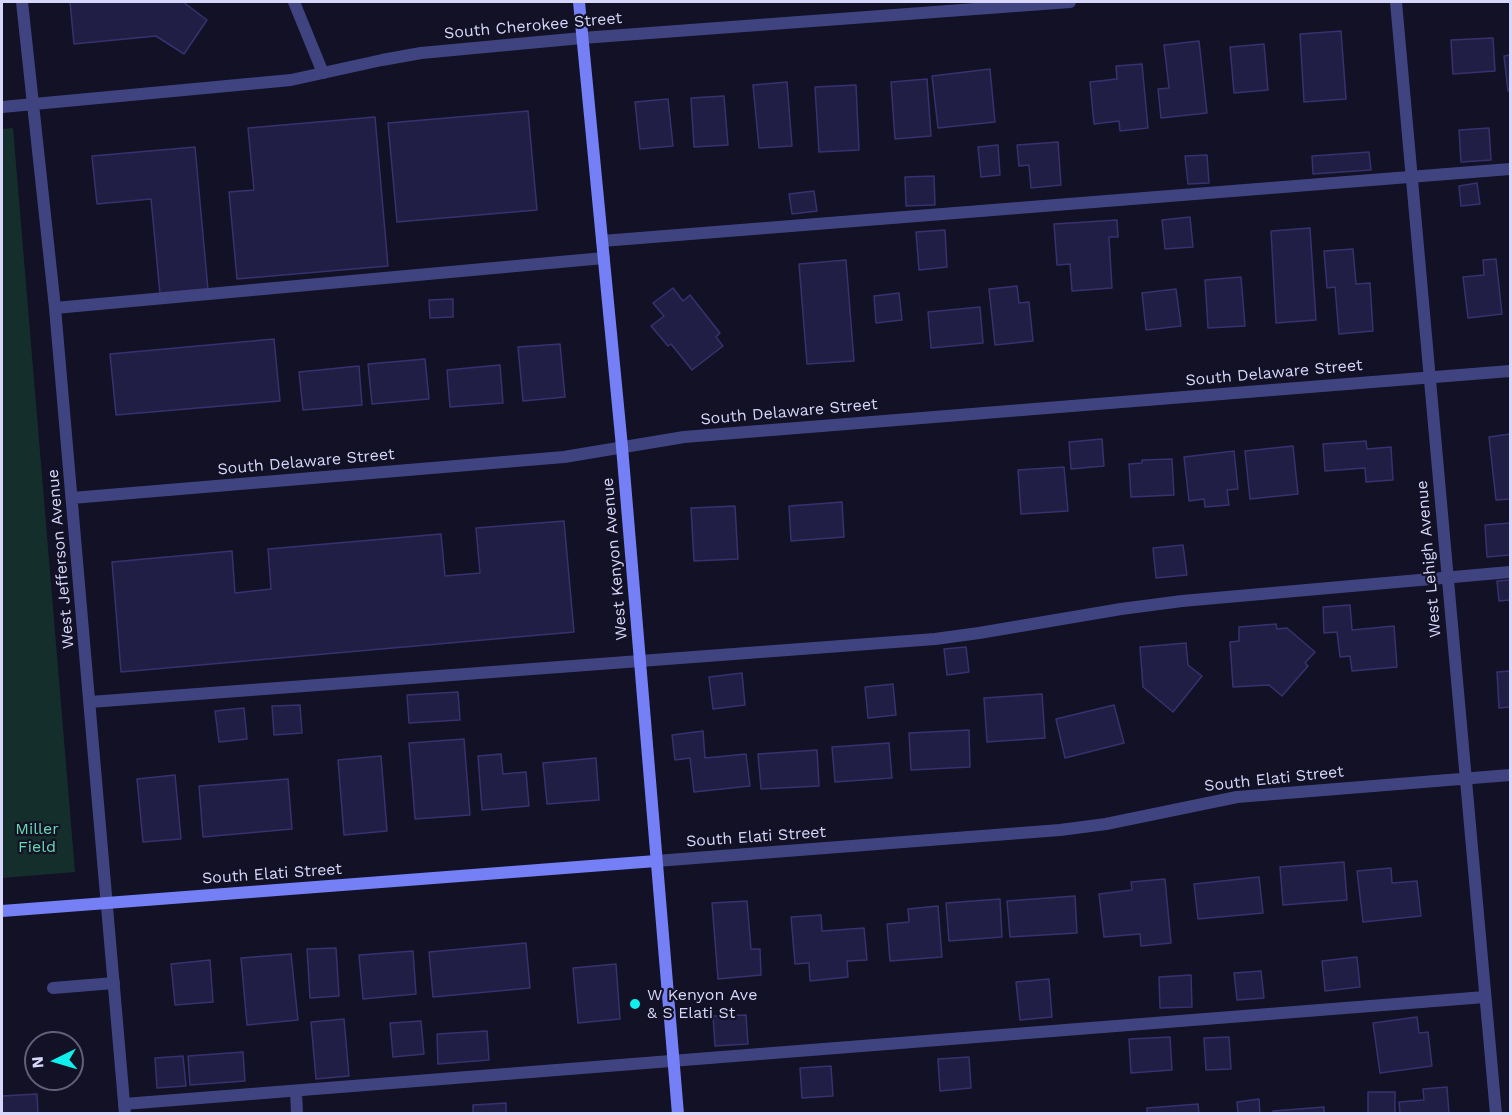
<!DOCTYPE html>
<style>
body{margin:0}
#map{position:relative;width:1512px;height:1115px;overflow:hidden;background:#121125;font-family:"Work Sans",sans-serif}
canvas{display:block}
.frame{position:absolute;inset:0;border:3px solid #d7d7fc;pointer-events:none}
.north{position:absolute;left:24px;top:1031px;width:60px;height:60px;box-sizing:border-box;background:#121125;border:2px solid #61607b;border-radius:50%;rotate:265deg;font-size:16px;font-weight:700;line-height:24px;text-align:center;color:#d7d7fc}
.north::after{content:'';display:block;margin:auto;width:21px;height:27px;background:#11efec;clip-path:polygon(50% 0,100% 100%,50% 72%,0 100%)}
</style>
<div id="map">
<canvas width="1512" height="1115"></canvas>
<div class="frame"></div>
<div class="north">N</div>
</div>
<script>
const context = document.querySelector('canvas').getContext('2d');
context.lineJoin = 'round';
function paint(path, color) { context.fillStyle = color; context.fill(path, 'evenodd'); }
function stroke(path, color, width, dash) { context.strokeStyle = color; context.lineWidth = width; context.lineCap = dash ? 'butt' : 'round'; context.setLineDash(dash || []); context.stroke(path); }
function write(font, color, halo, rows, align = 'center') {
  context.font = font + ' "Work Sans",sans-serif'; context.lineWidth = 4.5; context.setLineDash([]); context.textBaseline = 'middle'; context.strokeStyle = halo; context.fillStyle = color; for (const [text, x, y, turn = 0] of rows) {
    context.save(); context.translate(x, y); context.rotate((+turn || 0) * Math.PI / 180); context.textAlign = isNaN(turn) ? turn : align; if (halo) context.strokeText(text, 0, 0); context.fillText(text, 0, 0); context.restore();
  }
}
paint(new Path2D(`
 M 13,128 L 75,872 L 2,878 L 2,129 Z`), '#142f2b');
const building = new Path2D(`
 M 70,2 L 183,2 L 207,20 L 184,54 L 156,36 L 74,44 Z
 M 1341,31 L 1346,99 L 1304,102 L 1300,34 Z
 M 1493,38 L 1495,71 L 1453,74 L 1451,40 Z
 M 1199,41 L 1207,113 L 1161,118 L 1158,89 L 1169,88 L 1164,45 Z
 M 1264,44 L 1268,90 L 1234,93 L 1230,47 Z
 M 1510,55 L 1510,91 L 1508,91 L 1504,56 Z
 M 1142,64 L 1148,128 L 1120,131 L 1119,121 L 1094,124 L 1090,82 L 1117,79 L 1116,66 Z
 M 990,69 L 995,122 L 938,128 L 932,76 Z
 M 927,79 L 931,136 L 895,139 L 891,82 Z
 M 787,82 L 792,146 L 759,148 L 753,85 Z
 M 856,85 L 859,150 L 819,152 L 815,87 Z
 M 724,96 L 728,145 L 694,147 L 691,98 Z
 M 668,99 L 673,146 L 640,149 L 635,102 Z
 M 528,111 L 537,210 L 397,222 L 388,123 Z
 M 375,117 L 388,266 L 237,279 L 229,192 L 254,190 L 248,128 Z
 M 1489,128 L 1491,160 L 1461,162 L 1459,130 Z
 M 1058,142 L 1061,185 L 1031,188 L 1029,165 L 1019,166 L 1017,145 Z
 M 998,145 L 1000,175 L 981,177 L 978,147 Z
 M 195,147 L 208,290 L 160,294 L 151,199 L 97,204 L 92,156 Z
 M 1369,152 L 1371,170 L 1313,174 L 1312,156 Z
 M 1207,155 L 1209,183 L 1188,184 L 1185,156 Z
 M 934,176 L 935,205 L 906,206 L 905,177 Z
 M 1477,183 L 1480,204 L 1461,206 L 1459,186 Z
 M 814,191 L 817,211 L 792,214 L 789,194 Z
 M 1190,217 L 1193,247 L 1165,249 L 1162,220 Z
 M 1117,220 L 1118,237 L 1109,237 L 1112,288 L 1072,291 L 1070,264 L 1057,265 L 1054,224 Z
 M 1310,228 L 1316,320 L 1276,323 L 1271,231 Z
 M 945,230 L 947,267 L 919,270 L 916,232 Z
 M 1353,249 L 1356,284 L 1370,283 L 1373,331 L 1339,334 L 1335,287 L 1327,288 L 1324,251 Z
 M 1496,259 L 1502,314 L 1468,318 L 1463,277 L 1484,275 L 1483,260 Z
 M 846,260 L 854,361 L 807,364 L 799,264 Z
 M 1241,277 L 1245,326 L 1208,328 L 1205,280 Z
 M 1017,286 L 1019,303 L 1029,302 L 1033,341 L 995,345 L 989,289 Z
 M 673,288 L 683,301 L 690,295 L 720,333 L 716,337 L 723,346 L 692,370 L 671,344 L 668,346 L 651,326 L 664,316 L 653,303 Z
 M 1176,289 L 1181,326 L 1146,330 L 1142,293 Z
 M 899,293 L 902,320 L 876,323 L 874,296 Z
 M 453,299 L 453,317 L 430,318 L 429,300 Z
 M 980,307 L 983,343 L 931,348 L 928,312 Z
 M 274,339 L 280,401 L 116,415 L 110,354 Z
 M 560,344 L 565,397 L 523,401 L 518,347 Z
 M 425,359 L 429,399 L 372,404 L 368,364 Z
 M 500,365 L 503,403 L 450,407 L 447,370 Z
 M 359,366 L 362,405 L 303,410 L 299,372 Z
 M 1510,434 L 1510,499 L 1496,500 L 1489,437 Z
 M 1102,439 L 1104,466 L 1071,469 L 1069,442 Z
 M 1366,441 L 1367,449 L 1391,447 L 1393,480 L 1366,482 L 1365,468 L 1325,471 L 1323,444 Z
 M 1293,446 L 1298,494 L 1250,499 L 1245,451 Z
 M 1234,451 L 1238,489 L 1227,490 L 1229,505 L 1205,507 L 1204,499 L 1189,501 L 1184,457 Z
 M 1172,459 L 1174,495 L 1131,497 L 1129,464 L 1142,463 L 1142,460 Z
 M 1064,467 L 1068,511 L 1021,514 L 1018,470 Z
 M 842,502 L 844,537 L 791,541 L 789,506 Z
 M 735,506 L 738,559 L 694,561 L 691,508 Z
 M 564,521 L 574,632 L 121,672 L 112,562 L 232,551 L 235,593 L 271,589 L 268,549 L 441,534 L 445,576 L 480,573 L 476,528 Z
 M 1510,523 L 1510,555 L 1487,557 L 1485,525 Z
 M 1183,545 L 1187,575 L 1156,578 L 1153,548 Z
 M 1510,580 L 1510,600 L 1499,601 L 1497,581 Z
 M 1350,605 L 1352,630 L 1394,626 L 1397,667 L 1352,671 L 1350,656 L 1340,657 L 1337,632 L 1324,633 L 1323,607 Z
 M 1276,624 L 1277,629 L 1287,628 L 1315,652 L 1305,663 L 1308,666 L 1282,696 L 1269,685 L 1233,687 L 1230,642 L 1239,641 L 1239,627 Z
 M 1186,643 L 1188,665 L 1202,676 L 1173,712 L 1143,687 L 1140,647 Z
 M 966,647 L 969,672 L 947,675 L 944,649 Z
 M 1510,671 L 1510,707 L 1499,708 L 1497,672 Z
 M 742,673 L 745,705 L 713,709 L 709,677 Z
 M 893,684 L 896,715 L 868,718 L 865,687 Z
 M 458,692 L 460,720 L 409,723 L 407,695 Z
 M 1042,694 L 1045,738 L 987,742 L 984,698 Z
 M 300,705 L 302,733 L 274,735 L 272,706 Z
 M 1114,705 L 1124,743 L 1065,758 L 1056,719 Z
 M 244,708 L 247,739 L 219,742 L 215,711 Z
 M 969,730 L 970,767 L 911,770 L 909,733 Z
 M 703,731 L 705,758 L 746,754 L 750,786 L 694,792 L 690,758 L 675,760 L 672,735 Z
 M 464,739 L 470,815 L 415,819 L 409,743 Z
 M 889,743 L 892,778 L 835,782 L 832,747 Z
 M 817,750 L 819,786 L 761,789 L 758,754 Z
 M 501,754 L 503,774 L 526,772 L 529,806 L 482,810 L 478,756 Z
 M 381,756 L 387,831 L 344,835 L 338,760 Z
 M 596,758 L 599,800 L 547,804 L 543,763 Z
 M 175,775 L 181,839 L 143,842 L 137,779 Z
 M 288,779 L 292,829 L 203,837 L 199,786 Z
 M 1344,862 L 1347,900 L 1283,905 L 1280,867 Z
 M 1391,868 L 1392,883 L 1417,881 L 1421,916 L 1363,922 L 1357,871 Z
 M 1259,877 L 1263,913 L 1198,919 L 1194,884 Z
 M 1165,879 L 1171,943 L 1141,946 L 1140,934 L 1104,937 L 1099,894 L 1132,890 L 1131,882 Z
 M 1075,896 L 1077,933 L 1010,937 L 1007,901 Z
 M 1000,899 L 1002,937 L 949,941 L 946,903 Z
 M 747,901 L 751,949 L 760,949 L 761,975 L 718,979 L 712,903 Z
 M 938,906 L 942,957 L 890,961 L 887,924 L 909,922 L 908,909 Z
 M 821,915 L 822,931 L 864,928 L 867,960 L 847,961 L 848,977 L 810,981 L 809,963 L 795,964 L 791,917 Z
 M 526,943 L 530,988 L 433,997 L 429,952 Z
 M 336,948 L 339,996 L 310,998 L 307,949 Z
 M 413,951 L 416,994 L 363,999 L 359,955 Z
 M 291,954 L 298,1020 L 247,1025 L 241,958 Z
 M 1357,957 L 1360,987 L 1325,991 L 1322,961 Z
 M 210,960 L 213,1002 L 175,1005 L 171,964 Z
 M 616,964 L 620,1019 L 578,1023 L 573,968 Z
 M 1261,971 L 1264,998 L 1237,1000 L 1234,973 Z
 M 1191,975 L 1192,1007 L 1160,1008 L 1159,977 Z
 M 1049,979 L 1052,1017 L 1020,1020 L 1016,982 Z
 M 746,1015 L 748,1044 L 715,1046 L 713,1016 Z
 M 1417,1017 L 1419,1033 L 1428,1032 L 1432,1066 L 1380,1073 L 1373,1023 Z
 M 344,1019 L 349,1076 L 316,1079 L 311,1022 Z
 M 421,1021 L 424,1054 L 393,1057 L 390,1023 Z
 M 487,1031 L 489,1060 L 438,1064 L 437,1034 Z
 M 1170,1037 L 1172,1070 L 1131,1073 L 1129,1039 Z
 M 1229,1037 L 1231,1069 L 1206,1070 L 1204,1038 Z
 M 243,1052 L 245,1081 L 190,1085 L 188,1056 Z
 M 183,1056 L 186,1086 L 157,1088 L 155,1058 Z
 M 969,1057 L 971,1088 L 940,1091 L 938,1059 Z
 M 831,1066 L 833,1096 L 802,1098 L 800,1068 Z
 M 1447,1087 L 1449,1114 L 1400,1114 L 1399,1102 L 1424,1100 L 1423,1089 Z
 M 1368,1092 L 1395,1092 L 1395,1114 L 1368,1114 Z
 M 37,1094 L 38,1114 L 2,1114 L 2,1096 Z
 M 1259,1099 L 1260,1114 L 1238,1114 L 1237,1102 Z
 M 506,1103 L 506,1114 L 473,1114 L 473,1105 Z
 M 1198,1104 L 1199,1114 L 1147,1114 L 1147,1108 Z
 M 1324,1107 L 1324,1114 L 1273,1114 L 1273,1111 Z`);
paint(building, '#211e45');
stroke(building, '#37326f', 1.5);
stroke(new Path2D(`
 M 294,2 L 323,73
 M 602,241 L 1510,169
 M 55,308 L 604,258
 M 90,702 L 935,639 L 979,633 L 1121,609 L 1182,601 L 1510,572
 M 53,988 L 114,983
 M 296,1091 L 297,1114
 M 124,1104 L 1485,997`), '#3f4481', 12);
stroke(new Path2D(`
 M 22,2 L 55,308 L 125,1114
 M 1396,2 L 1496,1114
 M 2,107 L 291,80 L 382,60 L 421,53 L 582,38 L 1070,2
 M 72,498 L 564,457 L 684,437 L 1510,371
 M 656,861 L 1060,830 L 1106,824 L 1237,797 L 1510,775`), '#3f4481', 12);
stroke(new Path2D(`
 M 579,2 L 622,447 L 678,1114
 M 2,911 L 656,861`), '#7580f6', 12);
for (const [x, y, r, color] of [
 [635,1004,6,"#11efec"]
]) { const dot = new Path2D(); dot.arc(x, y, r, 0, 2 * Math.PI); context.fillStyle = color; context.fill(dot); stroke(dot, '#121125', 2); }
write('16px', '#d7d7fc', '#121125', [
 ["South Cherokee Street",533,26,-5],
 ["South Delaware Street",1274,373,-5],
 ["South Delaware Street",789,412,-5],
 ["South Delaware Street",306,462,-5],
 ["West Jefferson Avenue",61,559,-95],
 ["West Kenyon Avenue",615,559,-95],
 ["West Lehigh Avenue",1429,559,-95],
 ["South Elati Street",1274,779,-6],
 ["South Elati Street",756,837,-4],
 ["South Elati Street",272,874,-4]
]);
write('16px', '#68d8af', '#121125', [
 ["Miller",37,829],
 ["Field",37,847]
]);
write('16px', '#d7d7fc', '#121125', [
 ["W Kenyon Ave",647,995],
 ["& S Elati St",647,1013]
], 'left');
</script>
